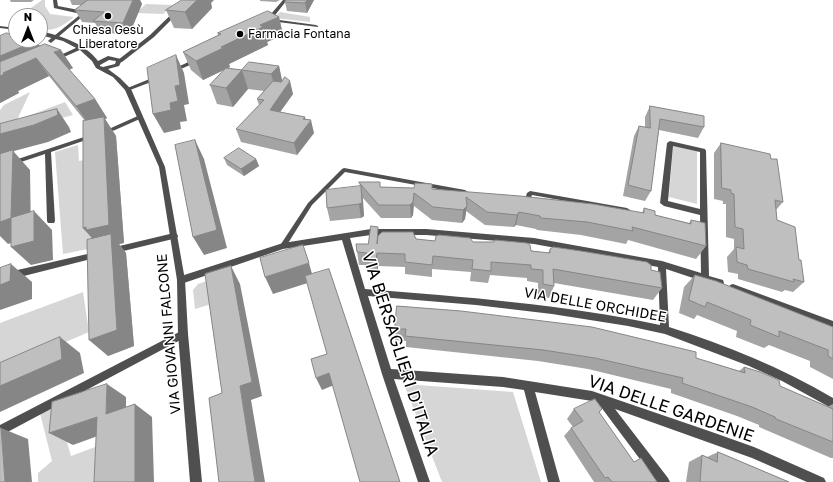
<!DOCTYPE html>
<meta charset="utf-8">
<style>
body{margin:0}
#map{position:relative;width:833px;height:482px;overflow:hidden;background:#fff;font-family:"Golos Text",sans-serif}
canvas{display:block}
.north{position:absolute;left:8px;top:8px;width:40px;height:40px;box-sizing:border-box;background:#fff;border:1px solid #999;border-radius:50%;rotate:0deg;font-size:11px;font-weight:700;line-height:16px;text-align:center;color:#000}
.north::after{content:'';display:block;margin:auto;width:14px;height:18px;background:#000;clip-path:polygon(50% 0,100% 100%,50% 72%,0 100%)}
</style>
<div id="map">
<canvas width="833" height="482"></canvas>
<div class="north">N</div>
</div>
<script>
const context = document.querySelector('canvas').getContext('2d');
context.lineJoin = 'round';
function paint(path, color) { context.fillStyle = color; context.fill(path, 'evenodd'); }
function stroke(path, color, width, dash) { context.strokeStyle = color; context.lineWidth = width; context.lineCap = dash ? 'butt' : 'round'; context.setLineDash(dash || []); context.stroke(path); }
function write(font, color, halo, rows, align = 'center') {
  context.font = font + ' "Golos Text",sans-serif'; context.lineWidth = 3; context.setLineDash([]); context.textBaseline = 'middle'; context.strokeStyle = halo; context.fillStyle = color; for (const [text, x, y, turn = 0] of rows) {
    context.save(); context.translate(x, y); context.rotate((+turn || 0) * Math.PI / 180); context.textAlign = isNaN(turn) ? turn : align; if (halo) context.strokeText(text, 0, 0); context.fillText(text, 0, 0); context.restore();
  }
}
paint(new Path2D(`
 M 42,0 L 45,0 L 45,6 L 50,14 L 74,17 C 62,26 55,32 40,29 L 40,16 L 20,16 Z
 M 146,4 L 173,5 L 163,14 L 136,13 Z
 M 280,12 L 310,17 L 310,22 L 275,18 Z
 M 30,92 L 17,120 L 65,102 L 73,115 L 0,134 L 0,110 L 4,105 Z
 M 78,145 L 79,161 L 91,159 L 93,248 L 63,254 L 55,152 Z
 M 673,146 L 697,151 L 697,204 L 669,197 Z
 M 227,274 L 218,302 L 195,309 L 193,290 L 198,284 Z
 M 83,292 L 89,332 L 0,370 L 0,323 Z
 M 404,384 L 513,392 L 541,482 L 442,482 Z
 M 56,405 L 71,456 L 106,443 L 104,482 L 38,482 L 38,473 L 52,461 L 40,413 Z`), '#d6d6d6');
paint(new Path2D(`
 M 344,168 L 465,190 L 468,192 L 465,194 L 345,172 L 312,205 L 285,248 L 281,248 L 280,246 L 281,244 L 308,203 L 342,169 Z
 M 530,191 L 627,208 L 630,210 L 627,212 L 532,195 L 529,203 L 525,203 L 524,202 L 527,193 Z`), '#4f4f4f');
paint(new Path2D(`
 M 53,0 L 57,0 L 58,6 L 84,11 L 97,0 L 102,0 L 51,43 L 48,41 L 49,40 L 81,14 L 54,8 Z
 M 186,0 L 191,0 L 154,37 L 122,62 L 118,62 L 118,60 L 150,35 Z
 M 283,0 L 287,0 L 272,19 L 316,25 L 318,26 L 318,27 L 270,21 L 269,23 L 265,23 L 265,21 Z
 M 80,46 L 83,48 L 82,49 L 57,60 L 52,59 Z
 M 197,58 L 200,60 L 199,61 L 174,72 L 169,71 Z
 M 157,76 L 160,78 L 159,79 L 130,90 L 125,89 Z
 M 140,115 L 142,116 L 142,118 L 115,130 L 51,152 L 55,221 L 54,223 L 48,223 L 47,221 L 45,154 L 0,169 L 0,165 L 111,128 Z
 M 670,141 L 705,149 L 706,151 L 709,276 L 723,280 L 724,283 L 723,286 L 720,287 L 666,269 L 669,327 C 726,345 782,368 833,398 L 833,409 L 782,381 L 749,366 L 665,334 L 628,326 L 552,314 L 476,305 L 368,296 L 391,369 L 503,377 L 592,391 L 709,431 L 754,447 L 824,478 L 826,482 L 807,482 L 752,458 L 615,409 L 668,478 L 670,482 L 657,482 L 598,403 L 592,401 L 535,392 L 560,482 L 548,482 L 524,390 L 503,387 L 394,379 L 430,482 L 418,482 L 382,374 L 342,240 L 283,249 L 181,284 L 178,283 L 177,280 L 178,277 L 283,243 L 371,229 L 426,229 L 534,238 L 662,261 L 701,273 L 700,215 L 664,206 L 660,203 L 667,143 ZM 673,146 L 700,152 L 700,209 L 668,201 ZM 371,235 L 426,235 L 534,244 L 658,267 L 660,325 C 563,304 464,297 365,289 L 350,238 Z
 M 174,233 L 177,234 L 178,236 L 177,238 L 111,254 L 108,253 L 107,251 L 108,249 L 111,248 Z
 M 96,252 L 99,253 L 100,255 L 99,257 L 0,282 L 0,274 Z
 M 733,284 L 833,321 L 833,329 L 730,291 L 729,288 L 730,285 Z
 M 183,330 L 186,331 L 188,334 L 186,337 L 0,436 L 0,425 Z`), '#4f4f4f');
paint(new Path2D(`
 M 0,26 L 16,28 L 16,30 L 0,28 Z
 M 40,31 C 61,36 85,43 98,61 L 108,56 L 121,59 L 122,60 L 119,66 L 108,69 L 120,78 L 131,89 L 165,167 L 185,280 L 188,334 L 202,482 L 190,482 L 178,334 L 177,280 L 159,167 L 125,90 L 113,77 L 96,68 L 92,61 L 80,50 L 63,41 L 40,35 ZM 109,60 L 116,61 L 115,64 L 103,67 L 100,66 L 100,65 Z`), '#4f4f4f');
paint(new Path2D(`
 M 10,0 L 34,0 L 31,2 L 11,2 Z
 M 70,0 L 140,0 L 142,4 L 129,35 L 100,32 L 95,23 L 82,22 L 75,10 L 82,5 L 72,5 Z
 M 260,0 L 280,0 L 276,2 L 260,1 Z
 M 314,0 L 307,13 L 287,11 L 285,2 Z
 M 211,3 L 212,8 L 192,29 L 174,28 L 166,10 Z
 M 279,17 L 283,35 L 267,42 L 268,45 L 229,64 L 230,67 L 227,68 L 242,70 L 279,66 L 282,81 L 293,94 L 280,112 L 305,117 L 305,119 L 314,133 L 297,155 L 241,142 L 236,129 L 259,105 L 257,99 L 264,91 L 248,89 L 233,107 L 217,104 L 210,85 L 224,70 L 203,80 L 191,70 L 183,52 L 218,36 L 218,33 Z
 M 0,36 L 14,36 L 36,41 L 40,46 L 73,68 L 69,70 L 95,99 L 107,118 L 105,119 L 116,136 L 124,243 L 119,244 L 126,253 L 134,346 L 108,356 L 92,238 L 83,228 L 85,121 L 49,76 L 18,91 L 19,93 L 0,103 Z
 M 650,106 L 704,127 L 698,138 L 659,130 L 651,191 L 645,201 L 623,196 L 634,136 L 639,126 L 645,127 L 645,117 Z
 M 721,143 L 771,159 L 783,202 L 776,210 L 777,220 L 799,260 L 804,282 L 793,292 L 785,290 L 782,292 L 738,279 L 738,274 L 728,272 L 727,257 L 734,249 L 734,239 L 726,237 L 726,204 L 723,204 L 723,201 L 714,199 L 714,153 Z
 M 224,158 L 256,159 L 259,166 L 244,176 L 227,165 Z
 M 359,182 L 380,182 L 380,187 L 432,189 L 642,213 L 644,208 L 655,215 L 689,223 L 691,220 L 706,246 L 696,259 L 628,240 L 626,244 L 581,235 L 537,230 L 536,229 L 516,225 L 514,227 L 485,225 L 466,211 L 465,219 L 462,223 L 432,220 L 414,206 L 413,215 L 411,218 L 381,218 L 362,197 L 364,216 L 361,218 L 330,221 L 327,208 L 360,186 Z
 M 379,235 L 435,241 L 473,242 L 548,253 L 550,249 L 651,270 L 662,288 L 653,300 L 554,283 L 554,286 L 549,298 L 538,296 L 538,283 L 527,281 L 527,278 L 490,275 L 488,283 L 470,281 L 471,272 L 432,269 L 432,277 L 405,274 L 405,267 L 378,266 L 378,273 L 368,273 L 366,265 L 359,265 L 356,244 L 368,244 Z
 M 695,275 L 833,327 L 833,379 L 810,367 L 810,361 L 769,345 L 764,348 L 736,337 L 737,331 L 697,315 L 694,319 L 679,313 L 684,287 Z
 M 397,306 L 696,358 L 739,371 L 744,367 L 780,386 L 827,407 L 833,404 L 833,458 L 831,458 L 759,427 L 759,425 L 737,416 L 671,393 L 671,389 L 588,369 L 538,361 L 406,347 L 406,341 L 395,340 L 395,329 Z
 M 574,409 L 602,409 L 599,413 L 634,462 L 657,482 L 594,482 L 564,436 L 571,428 L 573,427 L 567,419 Z
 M 718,452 L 789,482 L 686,482 L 689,462 L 702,455 L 707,457 Z`), '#a4a4a4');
paint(new Path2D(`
 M 133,0 L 140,0 L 142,4 L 129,35 L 123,23 Z
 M 197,0 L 214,0 L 211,3 L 212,8 L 192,29 L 185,12 Z
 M 307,0 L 314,0 L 307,13 L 305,3 Z
 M 279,17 L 283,35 L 267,42 L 268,45 L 229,64 L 230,67 L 203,80 L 196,61 L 260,25 Z
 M 36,41 L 48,59 L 36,58 L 49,76 L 18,91 L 19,93 L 0,103 L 0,56 Z
 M 61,50 L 73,68 L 66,71 L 54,52 Z
 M 176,55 L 184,73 L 189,104 L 184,105 L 187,121 L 180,122 L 181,129 L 164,133 L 153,114 L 170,103 L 175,86 Z
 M 279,66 L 283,85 L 277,93 L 271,74 Z
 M 242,70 L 248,89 L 233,107 L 226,88 Z
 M 290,81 L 293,94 L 273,122 L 270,110 Z
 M 95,99 L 107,118 L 105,119 L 116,136 L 124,243 L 119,244 L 126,253 L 134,346 L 108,356 L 89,340 L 100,247 L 83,228 L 89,125 L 76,106 Z
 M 57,109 L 69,127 L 71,132 L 48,142 L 14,151 L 14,152 L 30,170 L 31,237 L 8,244 L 0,236 L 0,134 Z
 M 305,117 L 307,126 L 311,120 L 314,133 L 297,155 L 294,143 L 303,119 Z
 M 195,140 L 204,159 L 227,248 L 204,255 L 193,237 Z
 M 256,159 L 259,166 L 244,176 L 241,169 Z
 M 361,186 L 363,200 L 364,216 L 361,218 L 359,204 Z
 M 414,193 L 413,215 L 411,218 L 410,205 Z
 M 467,206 L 465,219 L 462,223 L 463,210 Z
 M 34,211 L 52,230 L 53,260 L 31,265 L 11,247 Z
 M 519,212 L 516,225 L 514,227 L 517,215 Z
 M 377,253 L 378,266 L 378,273 L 376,260 Z
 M 309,263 L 314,281 L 273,294 L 265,277 Z
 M 11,264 L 32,282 L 32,299 L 0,310 L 0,285 Z
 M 231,266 L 240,284 L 262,396 L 251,400 L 265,482 L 255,482 L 240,386 Z
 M 60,337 L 80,353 L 84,373 L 0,412 L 0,386 Z
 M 329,373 L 334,385 L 322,390 L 316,378 Z
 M 107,384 L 126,397 L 126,426 L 106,414 Z
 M 135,404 L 152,417 L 154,482 L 135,482 Z
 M 97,417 L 117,429 L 73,445 L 49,433 Z
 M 1,428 L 28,439 L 32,482 L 5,482 Z`), '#868686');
const building = new Path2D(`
 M 88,0 L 133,0 L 123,23 L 93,21 L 104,12 L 75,10 Z
 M 182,0 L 197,0 L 185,12 L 166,10 Z
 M 286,0 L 307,0 L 305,3 L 285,2 Z
 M 268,11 L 279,17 L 260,25 L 263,27 L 221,47 L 223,48 L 196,61 L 183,52 L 221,34 L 218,33 Z
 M 7,33 L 14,36 L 16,36 L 16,40 L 34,40 L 36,41 L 0,56 L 0,36 Z
 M 45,44 L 61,50 L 54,52 L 95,99 L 76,106 L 36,58 L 3,73 L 5,74 L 0,76 L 0,62 Z
 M 176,55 L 180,85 L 175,86 L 178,101 L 170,103 L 171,110 L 153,114 L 147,68 Z
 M 249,62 L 279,66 L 271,74 L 242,70 Z
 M 226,68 L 242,70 L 226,88 L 210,85 Z
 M 285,77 L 290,81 L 270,110 L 305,117 L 303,119 L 311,120 L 294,143 L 236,129 L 264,100 L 257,99 L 273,81 L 281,82 Z
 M 650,106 L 704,116 L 704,127 L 660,119 L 651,191 L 628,185 L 639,126 L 650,128 Z
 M 57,109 L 58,115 L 34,125 L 0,134 L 0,124 Z
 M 104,117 L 109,225 L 86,230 L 86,227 L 83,228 L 83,121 Z
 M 195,140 L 217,230 L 193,237 L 175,145 Z
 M 721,143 L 770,154 L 771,159 L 777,159 L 783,202 L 775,200 L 777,220 L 795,227 L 799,260 L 801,260 L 804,282 L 793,279 L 794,282 L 748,269 L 747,265 L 737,262 L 736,247 L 744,249 L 743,229 L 735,227 L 734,194 L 731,193 L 731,190 L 722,188 Z
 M 239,148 L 256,159 L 241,169 L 224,158 Z
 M 13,150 L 11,218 L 0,222 L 0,154 Z
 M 359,182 L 380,182 L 380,187 L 414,188 L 415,183 L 432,184 L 432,189 L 520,196 L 593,204 L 644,213 L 644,208 L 655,211 L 655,215 L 691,224 L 691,220 L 705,223 L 706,246 L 632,227 L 633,231 L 587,222 L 541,218 L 540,216 L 519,212 L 517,215 L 487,212 L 466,197 L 467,206 L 463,210 L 433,207 L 414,193 L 413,202 L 410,205 L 379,205 Z
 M 361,186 L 362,203 L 359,204 L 327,208 L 326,190 Z
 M 34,211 L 34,241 L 11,247 L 11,218 Z
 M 371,226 L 378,227 L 377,244 L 378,236 L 382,232 L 413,232 L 416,239 L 435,241 L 436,236 L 439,235 L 470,238 L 473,242 L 494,242 L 495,240 L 527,243 L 530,245 L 531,251 L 550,253 L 550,249 L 553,247 L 581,251 L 647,262 L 651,265 L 651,270 L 660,272 L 662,288 L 553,269 L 554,286 L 543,284 L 543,270 L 531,269 L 531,265 L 491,262 L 491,271 L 472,269 L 473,260 L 433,256 L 432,265 L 405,262 L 405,254 L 377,253 L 376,260 L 366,260 L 367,253 L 357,252 L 356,244 L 368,244 Z
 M 111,234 L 117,330 L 89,340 L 87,240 Z
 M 303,245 L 309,263 L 265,277 L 260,258 Z
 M 11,264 L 10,281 L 0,285 L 0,268 Z
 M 231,266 L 252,382 L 240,386 L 255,482 L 219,482 L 209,398 L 222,393 L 205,274 Z
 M 329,269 L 400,482 L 360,482 L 329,373 L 316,378 L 311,359 L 327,354 L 305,276 Z
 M 695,275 L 716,281 L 833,327 L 833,359 L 828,356 L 828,350 L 779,331 L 779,337 L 750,325 L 751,320 L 707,302 L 705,307 L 689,300 Z
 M 397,306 L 461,311 L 592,327 L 696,352 L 696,358 L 745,373 L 744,367 L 760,372 L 779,380 L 780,386 L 833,409 L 833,442 L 776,419 L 775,417 L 752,407 L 682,383 L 683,378 L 595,358 L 543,350 L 405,336 L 406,329 L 395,329 Z
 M 60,337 L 62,359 L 0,386 L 0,363 Z
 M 107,384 L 106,414 L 135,404 L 135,482 L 94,482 L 97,417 L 49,433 L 52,402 Z
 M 595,399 L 602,409 L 599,412 L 634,462 L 641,458 L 657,482 L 612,482 L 608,477 L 605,478 L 571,428 L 583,421 L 574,409 Z
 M 0,428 L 1,428 L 5,482 L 0,482 Z
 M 718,452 L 789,482 L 700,482 L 702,455 L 717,462 Z`);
paint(building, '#bfbfbf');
stroke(building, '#868686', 1);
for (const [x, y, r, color] of [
 [108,16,4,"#000"],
 [240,34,4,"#000"]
]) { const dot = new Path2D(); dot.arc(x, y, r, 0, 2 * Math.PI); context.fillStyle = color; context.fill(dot); stroke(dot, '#fff', 1.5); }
write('12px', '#000', '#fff', [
 ["Chiesa Gesù",108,30],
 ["Liberatore",108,44],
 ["Farmacia Fontana",248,34,"left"]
]);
write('14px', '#000', '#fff', [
 ["VIA DELLE ORCHIDEE",595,305,10],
 ["VIA GIOVANNI FALCONE",169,334,-95]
]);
write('17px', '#000', '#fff', [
 ["VIA BERSAGLIERI D'ITALIA",400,354,72],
 ["VIA DELLE GARDENIE",671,409,19]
]);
</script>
